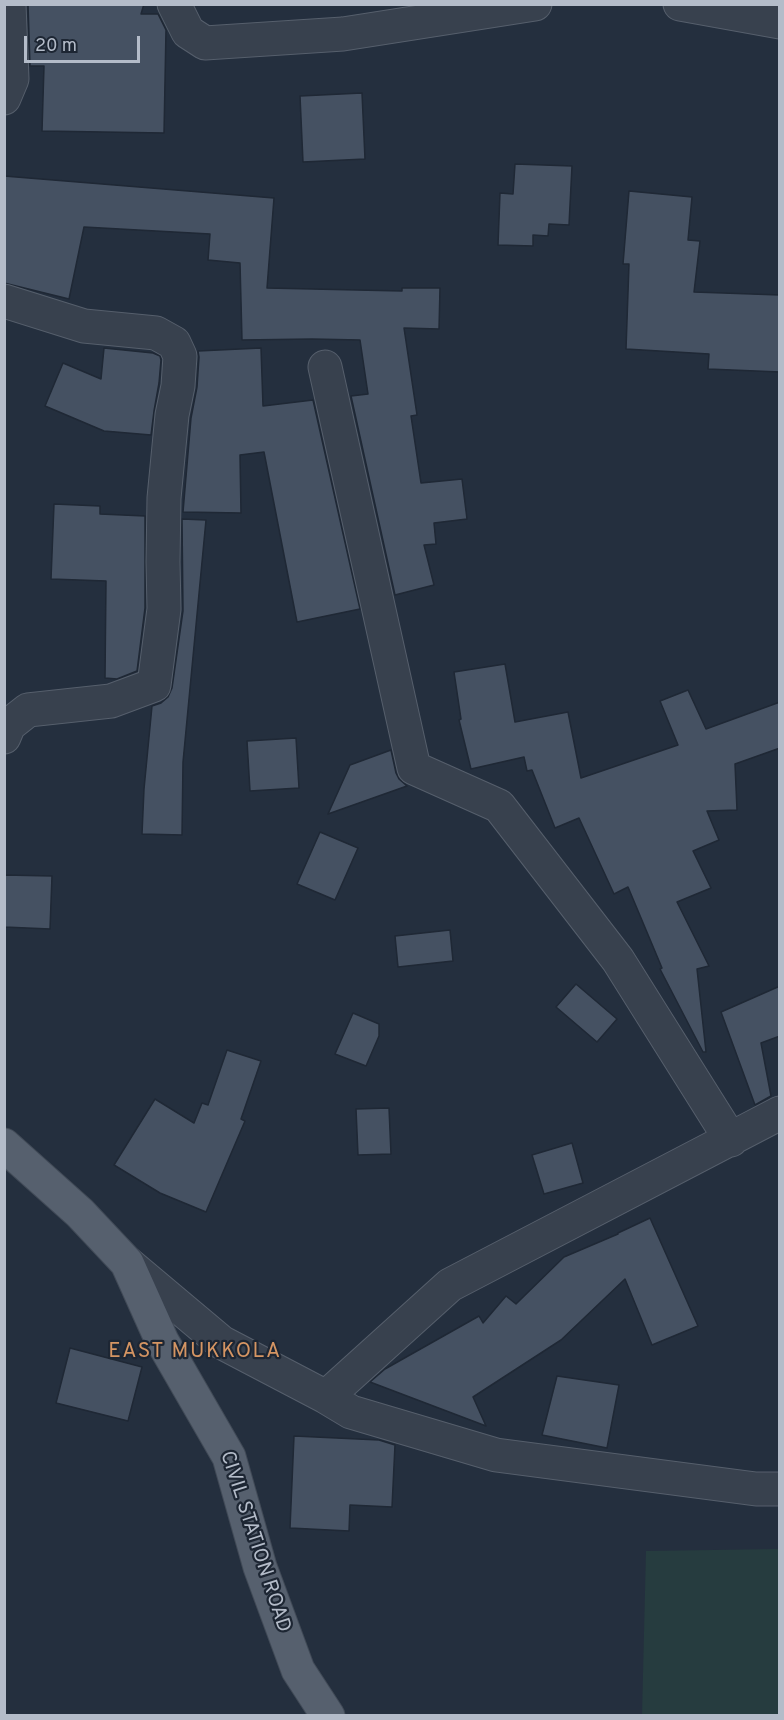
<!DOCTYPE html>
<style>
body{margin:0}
#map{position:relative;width:784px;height:1720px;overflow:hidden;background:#242f3e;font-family:Overpass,sans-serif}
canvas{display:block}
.frame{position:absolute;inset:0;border:6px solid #b4bcc9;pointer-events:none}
.scale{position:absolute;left:24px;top:36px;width:116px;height:27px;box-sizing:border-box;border:3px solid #b4bcc9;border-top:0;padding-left:8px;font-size:18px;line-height:21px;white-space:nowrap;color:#b4bcc9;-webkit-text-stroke:4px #1d2633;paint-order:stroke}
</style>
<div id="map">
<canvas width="784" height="1720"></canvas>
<div class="frame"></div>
<div class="scale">20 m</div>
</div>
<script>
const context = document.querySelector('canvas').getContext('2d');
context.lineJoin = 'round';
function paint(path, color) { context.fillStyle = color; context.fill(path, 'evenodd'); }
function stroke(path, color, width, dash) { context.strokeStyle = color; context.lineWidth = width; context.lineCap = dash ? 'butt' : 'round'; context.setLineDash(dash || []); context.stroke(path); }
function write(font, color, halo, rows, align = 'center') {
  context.font = font + ' Overpass,sans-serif'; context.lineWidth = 4.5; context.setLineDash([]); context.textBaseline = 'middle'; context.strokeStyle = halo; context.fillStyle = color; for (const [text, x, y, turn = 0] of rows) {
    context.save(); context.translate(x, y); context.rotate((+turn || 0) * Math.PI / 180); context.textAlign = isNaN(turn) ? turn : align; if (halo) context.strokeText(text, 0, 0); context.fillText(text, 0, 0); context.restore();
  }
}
paint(new Path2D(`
 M 779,1549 L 779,1715 L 642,1715 L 646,1551 Z`), '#263c3f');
const building = new Path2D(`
 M 28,4 L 144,4 L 141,14 L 158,14 L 166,30 L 164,133 L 42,131 L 44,66 L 30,66 Z
 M 362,93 L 365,159 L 303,162 L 300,96 Z
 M 515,164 L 572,166 L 569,225 L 549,224 L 548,236 L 533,235 L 533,246 L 498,245 L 500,193 L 513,194 Z
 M 4,176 L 274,198 L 267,288 L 402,291 L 402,288 L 440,288 L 439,329 L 404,328 L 417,415 L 411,416 L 421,483 L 462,479 L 467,519 L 434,523 L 436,544 L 424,545 L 434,585 L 395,595 L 351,396 L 368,394 L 360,340 L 312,339 L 242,340 L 240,263 L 208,260 L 210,234 L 84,227 L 69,299 L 4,283 Z
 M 629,191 L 692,197 L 688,240 L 700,241 L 694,292 L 780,295 L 780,372 L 708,369 L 709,354 L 626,349 L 629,264 L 623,264 Z
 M 104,348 L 153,353 L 160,356 L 161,360 L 159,383 L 154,411 L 151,435 L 104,431 L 45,406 L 63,363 L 101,379 Z
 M 261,348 L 263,406 L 313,400 L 360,609 L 297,622 L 264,452 L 240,455 L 241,513 L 183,512 L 191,418 L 197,387 L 199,357 L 198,351 Z
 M 54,504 L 100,506 L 100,514 L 145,516 L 145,608 L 137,671 L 117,679 L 105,678 L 106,581 L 51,579 Z
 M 182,519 L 206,520 L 183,762 L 182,835 L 142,834 L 144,789 L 152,706 L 161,703 L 168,697 L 172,688 L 183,611 Z
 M 505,664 L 515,722 L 568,712 L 581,778 L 678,745 L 660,701 L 688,690 L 706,729 L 780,702 L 780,748 L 735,764 L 737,810 L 707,811 L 719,840 L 693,851 L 711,888 L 677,902 L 709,966 L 697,969 L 706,1052 L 703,1052 L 660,969 L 662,968 L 628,887 L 614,894 L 579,818 L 555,828 L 532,770 L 527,771 L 524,757 L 471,769 L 459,720 L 461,719 L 454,672 Z
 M 296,738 L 299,788 L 250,791 L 247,741 Z
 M 391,750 L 396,773 L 399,779 L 407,786 L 328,814 L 350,765 Z
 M 320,832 L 358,848 L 335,900 L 297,884 Z
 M 4,875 L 52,876 L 50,929 L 4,927 Z
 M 450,930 L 453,961 L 398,967 L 395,936 Z
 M 576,984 L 617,1019 L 597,1042 L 556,1007 Z
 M 780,986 L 780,1036 L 761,1043 L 771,1096 L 755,1105 L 721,1012 Z
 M 353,1013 L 379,1024 L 379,1036 L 366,1066 L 335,1054 Z
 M 227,1050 L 261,1061 L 241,1119 L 245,1121 L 206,1212 L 160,1193 L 114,1165 L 155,1099 L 194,1123 L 202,1103 L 208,1105 Z
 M 389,1108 L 391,1154 L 358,1155 L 356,1109 Z
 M 572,1143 L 583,1183 L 544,1194 L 532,1155 Z
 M 650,1218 L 698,1326 L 652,1345 L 625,1279 L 561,1340 L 473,1397 L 486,1426 L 370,1382 L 385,1369 L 479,1316 L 483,1323 L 506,1296 L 516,1304 L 564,1257 L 618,1234 L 618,1233 Z
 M 70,1348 L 142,1367 L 128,1421 L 56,1403 Z
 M 557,1376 L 619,1385 L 607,1448 L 542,1435 Z
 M 294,1436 L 379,1440 L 395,1445 L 392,1507 L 350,1505 L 349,1531 L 290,1528 Z`);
paint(building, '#455162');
stroke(building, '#1f2835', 1.5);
const minor = new Path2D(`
 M 174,4 L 188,32 L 205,43 L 343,34 L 535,4
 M 680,4 L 780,22
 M 4,98 L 12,79 L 9,4
 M 4,301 L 84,326 L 156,333 L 174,343 L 180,356 L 178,386 L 172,415 L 164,498 L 163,562 L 164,609 L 154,685 L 111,701 L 28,710 L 9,725 L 4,737
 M 325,367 L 414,768 L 499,806 L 618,960 L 731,1140
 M 127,1263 L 221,1342 L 326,1397 L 351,1412 L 496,1455 L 756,1489 L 780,1489
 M 326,1397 L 450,1285 L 780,1113`);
const major = new Path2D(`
 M 4,1145 L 80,1213 L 127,1263 L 162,1341 L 229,1457 L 260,1567 L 298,1670 L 328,1716`);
stroke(minor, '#565f6c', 35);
stroke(major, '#414a57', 35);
stroke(minor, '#38414e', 33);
stroke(major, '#56606e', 33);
write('20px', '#b4bcc9', '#1d2633', [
 ["CIVIL STATION ROAD",254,1542,72]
]);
context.letterSpacing = '1.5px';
write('21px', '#d59563', '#1d2633', [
 ["EAST MUKKOLA",195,1353]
]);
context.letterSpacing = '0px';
</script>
